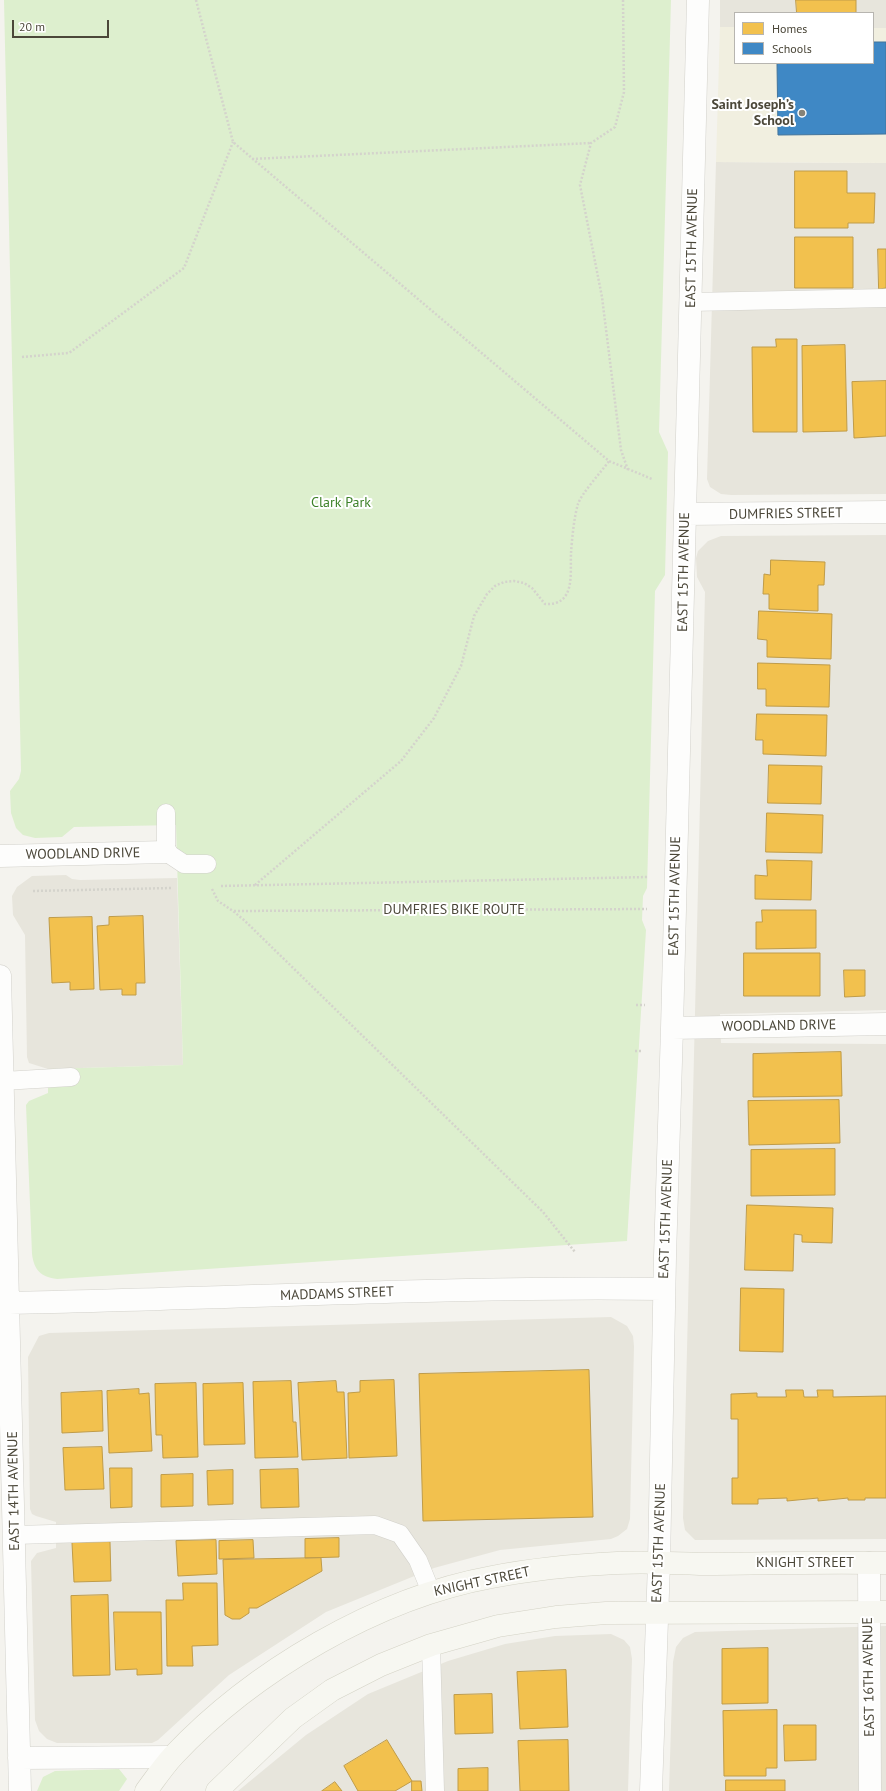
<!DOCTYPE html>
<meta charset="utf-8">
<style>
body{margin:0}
#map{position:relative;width:886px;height:1791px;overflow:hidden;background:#f4f3ee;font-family:"PT Sans",sans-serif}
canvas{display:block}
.legend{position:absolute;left:734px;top:12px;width:140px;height:52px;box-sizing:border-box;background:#fff;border:1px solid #b7b5b0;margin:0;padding:5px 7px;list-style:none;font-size:12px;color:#4b4739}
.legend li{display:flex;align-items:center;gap:8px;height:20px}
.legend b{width:20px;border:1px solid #b7b5b0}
.scale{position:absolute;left:12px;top:20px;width:97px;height:18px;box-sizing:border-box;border:2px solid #4b4739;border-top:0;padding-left:5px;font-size:12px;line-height:14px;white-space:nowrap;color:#4b4739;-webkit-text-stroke:3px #fff;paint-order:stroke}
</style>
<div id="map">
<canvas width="886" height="1791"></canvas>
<ul class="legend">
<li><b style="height:11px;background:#f2c14e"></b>Homes</li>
<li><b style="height:11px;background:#3f88c5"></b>Schools</li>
</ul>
<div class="scale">20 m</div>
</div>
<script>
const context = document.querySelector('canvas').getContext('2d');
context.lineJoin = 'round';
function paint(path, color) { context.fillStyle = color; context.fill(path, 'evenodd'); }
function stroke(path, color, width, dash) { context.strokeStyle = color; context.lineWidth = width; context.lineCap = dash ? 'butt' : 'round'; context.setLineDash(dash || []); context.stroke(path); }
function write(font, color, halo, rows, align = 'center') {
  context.font = font + ' "PT Sans",sans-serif'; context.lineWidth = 4; context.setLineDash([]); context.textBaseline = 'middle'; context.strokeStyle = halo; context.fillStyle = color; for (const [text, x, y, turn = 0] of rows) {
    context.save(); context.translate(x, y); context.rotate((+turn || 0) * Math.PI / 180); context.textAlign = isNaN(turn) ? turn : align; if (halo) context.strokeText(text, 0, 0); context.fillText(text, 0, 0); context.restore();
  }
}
paint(new Path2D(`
 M 720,0 L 886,0 L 886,28 L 873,28 L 873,13 L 735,13 L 735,27 L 720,27 Z
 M 716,162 L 886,163 L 886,494 L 731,495 L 721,494 L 710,487 L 707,479 Z
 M 886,535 L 886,1010 L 720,1014 L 721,1043 L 886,1044 L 886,1539 L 695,1540 L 685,1530 L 683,1518 L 705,592 L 697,577 L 696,558 L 698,551 L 708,541 L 721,536 Z
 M 66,875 L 72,879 L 80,880 L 177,878 L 183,1065 L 48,1069 L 29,1063 L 27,1057 L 25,935 L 13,915 L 12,896 L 17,887 L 32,876 Z
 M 611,1317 L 627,1326 L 633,1336 L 634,1346 L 630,1519 L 627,1529 L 618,1536 L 611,1539 L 500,1550 L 434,1568 L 326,1612 L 229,1675 L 158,1740 L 152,1743 L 57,1743 L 47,1739 L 39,1731 L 35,1720 L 31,1561 L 37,1553 L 56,1548 L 56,1522 L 36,1516 L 32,1514 L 30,1509 L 28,1357 L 39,1336 L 49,1333 Z
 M 886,1626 L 886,1791 L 669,1791 L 673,1662 L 676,1647 L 683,1638 L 695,1632 Z
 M 611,1634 L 624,1640 L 630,1647 L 632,1659 L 628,1791 L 238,1791 L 306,1735 L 368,1694 L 448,1661 L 505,1644 L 555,1636 Z`), '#e7e5dc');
paint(new Path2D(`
 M 720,27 L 735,27 L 735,63 L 873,63 L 873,28 L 886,28 L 886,163 L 716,162 Z`), '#f1efe0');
paint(new Path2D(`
 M 4,0 L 671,0 L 659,432 L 668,452 L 665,575 L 655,591 L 647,888 L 643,896 L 642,920 L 646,930 L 627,1241 L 57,1279 C 41,1277 34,1270 32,1254 L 26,1105 L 29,1101 L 48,1093 L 48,1069 L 183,1065 L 176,825 L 74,827 L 62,837 L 35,838 L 23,835 L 16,828 L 11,813 L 10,791 L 19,779 L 21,771 Z
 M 119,1769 L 127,1779 L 119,1791 L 37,1791 L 43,1777 L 55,1771 Z`), '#ddefce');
const homes = new Path2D(`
 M 796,0 L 856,0 L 856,13 L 797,13 Z
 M 795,171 L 847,171 L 847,193 L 875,193 L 874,223 L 848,223 L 848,228 L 795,228 Z
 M 795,237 L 853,237 L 853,288 L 795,288 Z
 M 878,249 L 886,249 L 886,288 L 879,289 Z
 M 776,339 L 797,339 L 797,432 L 753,432 L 752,347 L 776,347 Z
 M 845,345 L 847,431 L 803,432 L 802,346 Z
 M 886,381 L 886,436 L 854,438 L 852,382 Z
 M 771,560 L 825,562 L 824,585 L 818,585 L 818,611 L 769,609 L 769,594 L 763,594 L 764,574 L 770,575 Z
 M 759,611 L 832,614 L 831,659 L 767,657 L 767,640 L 758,639 Z
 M 758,663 L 830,665 L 829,707 L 766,706 L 766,689 L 758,689 Z
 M 757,714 L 827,715 L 826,756 L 763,754 L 763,740 L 756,740 Z
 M 769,765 L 822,766 L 821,804 L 768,803 Z
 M 767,813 L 823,815 L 822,853 L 766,852 Z
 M 767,860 L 812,861 L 811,900 L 755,899 L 755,875 L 767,876 Z
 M 762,910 L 816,910 L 816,948 L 756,949 L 756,922 L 762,922 Z
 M 143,916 L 145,983 L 136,983 L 136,995 L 122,995 L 122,989 L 100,990 L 97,926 L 109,925 L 109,917 Z
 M 92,917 L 94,989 L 70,990 L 70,982 L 52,983 L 49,918 Z
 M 744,953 L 820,953 L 820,996 L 744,996 Z
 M 844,970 L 865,970 L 865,996 L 845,997 Z
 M 841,1052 L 842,1096 L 753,1097 L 753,1054 Z
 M 839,1100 L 840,1143 L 749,1145 L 748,1101 Z
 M 835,1149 L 835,1195 L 751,1196 L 751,1150 Z
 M 747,1205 L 833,1208 L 832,1243 L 802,1242 L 802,1235 L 794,1234 L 793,1271 L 745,1270 Z
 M 741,1288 L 784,1289 L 783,1352 L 740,1351 Z
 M 589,1370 L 593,1517 L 423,1521 L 419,1374 Z
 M 394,1380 L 397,1456 L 349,1458 L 348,1393 L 360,1392 L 360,1381 Z
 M 291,1381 L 293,1422 L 296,1422 L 298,1457 L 255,1458 L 253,1382 Z
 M 336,1381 L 337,1392 L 344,1392 L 347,1458 L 302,1460 L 298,1383 Z
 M 196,1383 L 198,1457 L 163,1458 L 162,1435 L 156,1435 L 155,1384 Z
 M 243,1383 L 245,1444 L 204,1445 L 203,1384 Z
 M 139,1389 L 139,1394 L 149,1393 L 152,1451 L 109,1453 L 107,1391 Z
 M 786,1390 L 803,1390 L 804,1397 L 818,1397 L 817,1390 L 833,1390 L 833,1397 L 886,1396 L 886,1498 L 865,1498 L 865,1500 L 848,1500 L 848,1498 L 818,1501 L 818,1498 L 787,1501 L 787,1498 L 758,1499 L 758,1504 L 732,1504 L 732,1478 L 738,1478 L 738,1419 L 731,1419 L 731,1394 L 757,1393 L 757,1397 L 786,1397 Z
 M 102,1391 L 103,1431 L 62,1433 L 61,1393 Z
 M 102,1447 L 104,1489 L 65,1490 L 63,1448 Z
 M 110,1468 L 132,1468 L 132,1507 L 111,1508 Z
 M 298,1469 L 299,1507 L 261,1508 L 260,1470 Z
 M 233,1470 L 233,1504 L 208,1505 L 207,1471 Z
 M 193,1474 L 193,1506 L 161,1507 L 161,1475 Z
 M 339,1538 L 339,1557 L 305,1558 L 305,1539 Z
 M 216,1540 L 217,1574 L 178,1576 L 176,1541 Z
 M 253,1540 L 254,1558 L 219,1559 L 219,1541 Z
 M 110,1542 L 111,1581 L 74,1582 L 72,1543 Z
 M 321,1558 L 322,1571 L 257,1608 L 249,1608 L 249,1613 L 240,1619 L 232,1619 L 225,1615 L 223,1560 Z
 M 183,1583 L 217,1583 L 218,1645 L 192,1646 L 193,1666 L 167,1666 L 166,1600 L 183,1600 Z
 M 108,1595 L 110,1675 L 73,1676 L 71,1596 Z
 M 114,1612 L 161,1612 L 162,1674 L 137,1675 L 137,1669 L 116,1670 Z
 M 768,1648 L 768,1703 L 722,1704 L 722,1649 Z
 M 566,1670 L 568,1727 L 520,1729 L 517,1672 Z
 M 492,1694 L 493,1733 L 455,1734 L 454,1695 Z
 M 777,1710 L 777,1768 L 766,1768 L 766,1776 L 724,1776 L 723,1711 Z
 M 784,1725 L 816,1725 L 816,1760 L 785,1761 Z
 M 387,1740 L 412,1781 L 395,1791 L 358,1791 L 344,1766 Z
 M 568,1740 L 569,1791 L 520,1791 L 518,1741 Z
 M 488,1768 L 488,1791 L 458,1791 L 458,1769 Z
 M 726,1780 L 785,1780 L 785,1791 L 726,1791 Z
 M 412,1781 L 421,1781 L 422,1791 L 412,1791 Z
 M 335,1782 L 342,1791 L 322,1791 Z`);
paint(homes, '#f2c14e');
stroke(homes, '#c09c48', 1);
const schools = new Path2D(`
 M 873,42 L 886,42 L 886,134 L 778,135 L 777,63 L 873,63 Z`);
paint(schools, '#3f88c5');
stroke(schools, '#43749b', 1);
const lane = new Path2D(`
 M 691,302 L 886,298
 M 166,813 L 166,852 L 184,864 L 207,864
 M 3,1081 L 71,1077
 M 15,1535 L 375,1525 L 400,1534 L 418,1560 L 431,1592
 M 431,1645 L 435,1791`);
const street = new Path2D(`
 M 685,514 L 886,512
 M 0,856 L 166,852
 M 0,976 L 20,1791
 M 672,1028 L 886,1024
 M 9,1303 C 227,1299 446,1286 664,1289
 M 869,1563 L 870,1791
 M 19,1758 L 172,1757
 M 651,1791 L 659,1563 L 665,1257 L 672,1028 L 698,0`);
const secondary = new Path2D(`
 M 146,1791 C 155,1779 163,1767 173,1756 C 253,1671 377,1598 492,1577 C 533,1569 575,1565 617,1563 C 650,1561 682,1564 715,1564 C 772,1563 829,1562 886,1563
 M 217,1791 L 293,1718 L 332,1690 L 381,1665 L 431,1645 L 498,1626 L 556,1617 L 606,1613 L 886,1612`);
stroke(lane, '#d2d1cb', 19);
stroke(street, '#d2d1cb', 23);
stroke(secondary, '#d3d2c5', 23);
stroke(new Path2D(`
 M 196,0 L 233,142 L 609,461 L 652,479
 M 623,0 L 624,92 L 615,127 L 591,143 L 580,185 L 602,297 L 621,450 L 628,470
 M 252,159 L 591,143
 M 22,357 L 69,353 L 184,268 L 233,142
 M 255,885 L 401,761 L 434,718 L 461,666 L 474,616 L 487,594 L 495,586 L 504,582 L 514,581 L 524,583 L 532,588 L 545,604 C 576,606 570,573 571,553 C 572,539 574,517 578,504 C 581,494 602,471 609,461
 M 221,886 L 648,877
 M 212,889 L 218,901 L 233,911 L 244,920 L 543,1212 L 575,1252
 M 33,891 L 172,888
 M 234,911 L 647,909
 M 636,1005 L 645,1005
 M 635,1051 L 643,1051`), '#d4d3cc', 2.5, [2, 2]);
stroke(lane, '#fdfdfc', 18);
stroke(street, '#fdfdfc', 22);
stroke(secondary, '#f7f7f1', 22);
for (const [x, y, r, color] of [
 [802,113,4,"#868378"]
]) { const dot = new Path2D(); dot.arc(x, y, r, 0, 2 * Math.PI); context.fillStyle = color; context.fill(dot); stroke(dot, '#fff', 1.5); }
write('bold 14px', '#4b4739', '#fff', [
 ["Saint Joseph’s",794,105],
 ["School",794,121]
], 'right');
write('14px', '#4b4739', '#fff', [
 ["EAST 15TH AVENUE",692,248,-89],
 ["DUMFRIES STREET",786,514,-1],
 ["EAST 15TH AVENUE",684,572,-89],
 ["WOODLAND DRIVE",83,854,-1],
 ["EAST 15TH AVENUE",675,896,-89],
 ["DUMFRIES BIKE ROUTE",454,910],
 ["WOODLAND DRIVE",779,1026,-1],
 ["EAST 15TH AVENUE",666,1219,-88],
 ["MADDAMS STREET",337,1294,-2],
 ["EAST 14TH AVENUE",14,1491,-91],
 ["EAST 15TH AVENUE",659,1543,-88],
 ["KNIGHT STREET",805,1563],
 ["KNIGHT STREET",482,1582,-12],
 ["EAST 16TH AVENUE",869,1677,-91]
]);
write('14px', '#3d8128', '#fff', [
 ["Clark Park",341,503]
]);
</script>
